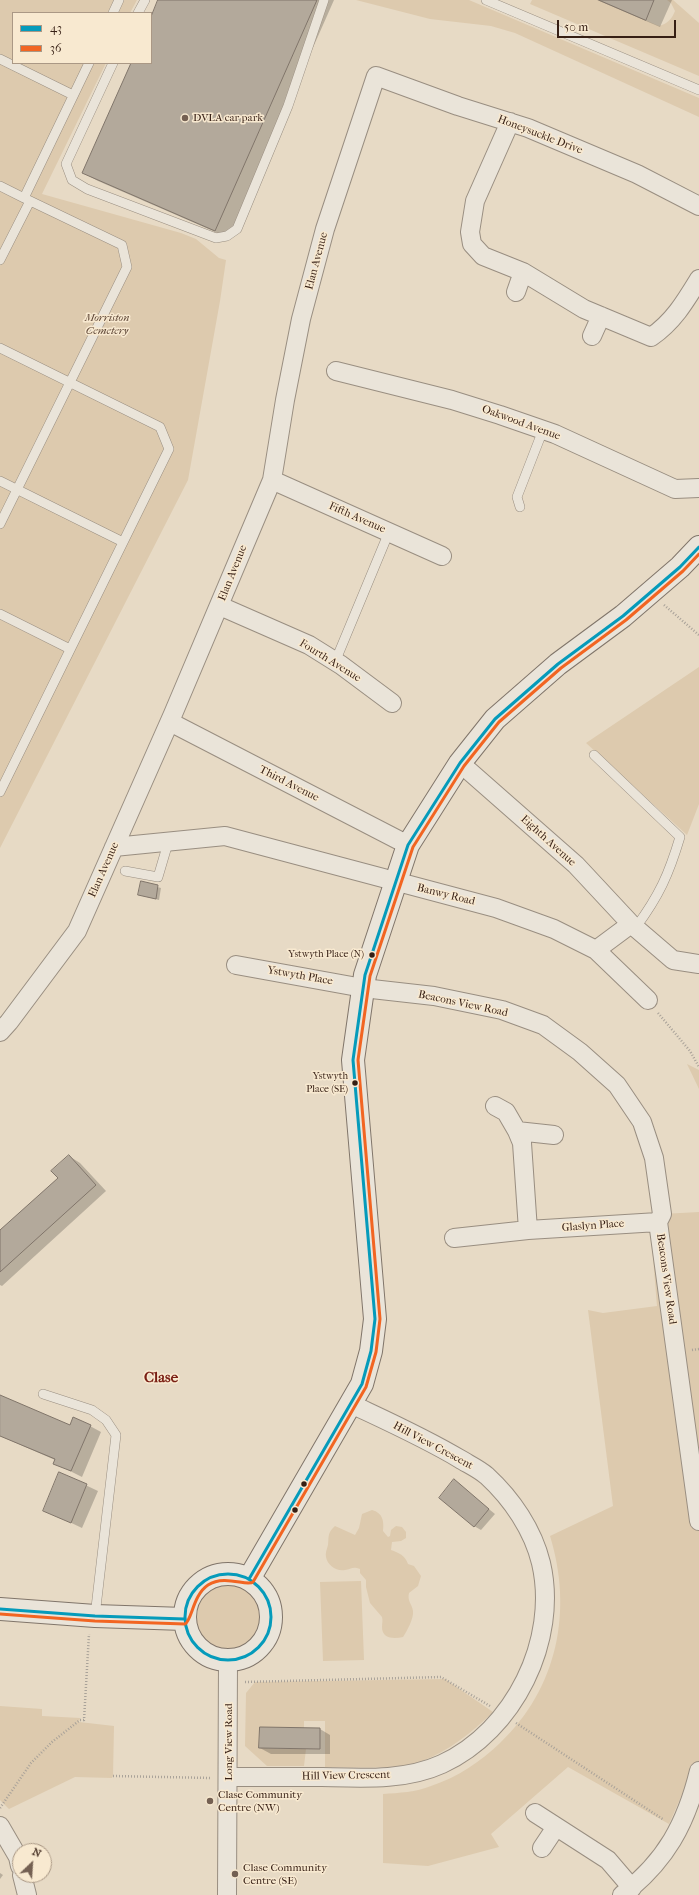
<!DOCTYPE html>
<style>
body{margin:0}
#map{position:relative;width:699px;height:1895px;overflow:hidden;background:#e7dac5;font-family:"IM FELL French Canon",serif}
canvas{display:block}
.legend{position:absolute;left:12px;top:12px;width:140px;height:52px;box-sizing:border-box;background:#f8e9d0;border:1px solid #aa9885;margin:0;padding:5px 7px;list-style:none;font-size:12px;color:#361f14}
.legend li{display:flex;align-items:center;gap:8px;height:20px}
.legend b{width:20px;border:1px solid #aa9885}
.north{position:absolute;left:12px;top:1843px;width:40px;height:40px;box-sizing:border-box;background:#f8e9d0;border:1px solid #aa9885;border-radius:50%;rotate:25deg;font-size:11px;font-weight:700;line-height:16px;text-align:center;color:#361f14}
.north::after{content:'';display:block;margin:auto;width:14px;height:18px;background:#746052;clip-path:polygon(50% 0,100% 100%,50% 72%,0 100%)}
.scale{position:absolute;left:557px;top:20px;width:119px;height:18px;box-sizing:border-box;border:2px solid #361f14;border-top:0;padding-left:5px;font-size:12px;line-height:14px;white-space:nowrap;color:#361f14;-webkit-text-stroke:3px #f8e9d0;paint-order:stroke}
</style>
<div id="map">
<canvas width="699" height="1895"></canvas>
<ul class="legend">
<li><b style="height:5px;background:#059bbb"></b>43</li>
<li><b style="height:5px;background:#f26522"></b>36</li>
</ul>
<div class="north">N</div>
<div class="scale">50 m</div>
</div>
<script>
const context = document.querySelector('canvas').getContext('2d');
context.lineJoin = 'round';
function paint(path, color) { context.fillStyle = color; context.fill(path, 'evenodd'); }
function stroke(path, color, width, dash) { context.strokeStyle = color; context.lineWidth = width; context.lineCap = dash ? 'butt' : 'round'; context.setLineDash(dash || []); context.stroke(path); }
function write(font, color, halo, rows, align = 'center') {
  context.font = font + ' "IM FELL French Canon",serif'; context.lineWidth = 3; context.setLineDash([]); context.textBaseline = 'middle'; context.strokeStyle = halo; context.fillStyle = color; for (const [text, x, y, turn = 0] of rows) {
    context.save(); context.translate(x, y); context.rotate((+turn || 0) * Math.PI / 180); context.textAlign = isNaN(turn) ? turn : align; if (halo) context.strokeText(text, 0, 0); context.fillText(text, 0, 0); context.restore();
  }
}
paint(new Path2D(`
 M 0,0 L 137,0 L 130,13 L 13,13 L 13,63 L 106,63 L 42,194 L 181,233 L 196,239 L 219,258 L 226,260 L 220,301 L 188,480 L 0,848 Z
 M 356,0 L 469,0 L 699,98 L 699,117 L 515,33 L 491,26 L 430,19 Z
 M 532,0 L 599,0 L 659,26 C 667,24 672,19 675,11 L 671,3 L 667,0 L 673,0 L 699,23 L 699,76 L 530,4 Z
 M 699,667 L 699,804 L 687,835 L 586,743 Z
 M 687,1064 L 699,1070 L 699,1089 Z
 M 699,1212 L 699,1796 L 684,1790 L 669,1824 L 568,1767 L 491,1834 L 499,1847 L 428,1866 L 383,1863 L 383,1794 C 399,1793 416,1792 431,1786 C 458,1777 480,1762 500,1743 C 558,1688 573,1610 550,1536 L 613,1506 L 588,1310 L 603,1313 L 657,1306 L 651,1234 L 662,1214 Z
 M 372,1510 C 383,1513 384,1521 383,1531 L 388,1537 L 390,1536 L 391,1530 L 396,1526 L 402,1527 L 406,1532 L 406,1538 L 401,1541 L 392,1542 L 391,1550 C 399,1553 405,1555 408,1564 L 414,1566 L 421,1576 L 418,1586 L 409,1593 C 407,1601 412,1604 413,1611 C 414,1618 407,1631 403,1637 C 394,1639 382,1639 382,1627 C 382,1623 383,1621 382,1617 L 370,1603 L 366,1587 L 366,1580 L 360,1573 L 360,1569 C 353,1566 351,1569 345,1570 C 337,1572 327,1565 326,1557 C 325,1553 327,1549 328,1545 C 329,1537 327,1533 335,1526 L 355,1535 L 359,1528 L 362,1514 Z
 M 361,1581 L 364,1660 L 323,1661 L 320,1582 Z
 M194 1617a35 35 0 1 1 70 0a35 35 0 1 1-70 0Z
 M 445,1679 L 493,1712 C 471,1733 449,1751 420,1762 C 397,1770 350,1767 325,1767 L 325,1721 L 304,1721 L 304,1728 L 260,1728 L 260,1748 L 306,1749 L 304,1766 L 267,1766 L 245,1746 L 246,1693 L 255,1682 Z
 M 0,1706 L 42,1709 L 42,1716 L 80,1718 L 79,1722 L 114,1726 L 113,1776 L 112,1778 L 75,1777 L 9,1809 L 0,1800 Z`), '#ddcaae');
paint(new Path2D(`
 M 159,0 L 334,0 L 229,238 L 98,181 L 83,173 L 132,63 L 151,63 L 151,19 Z
 M 597,0 L 672,0 L 660,27 Z
 M 141,883 L 161,888 L 159,900 L 139,895 Z
 M 69,1156 L 80,1163 L 106,1191 L 2,1286 L 0,1285 L 0,1231 L 59,1178 Z
 M 0,1396 L 70,1426 L 90,1426 L 101,1432 L 82,1477 L 54,1463 L 55,1460 L 0,1436 Z
 M 60,1473 L 98,1491 L 82,1528 L 44,1510 Z
 M 454,1481 L 495,1514 L 481,1530 L 474,1526 Z
 M 320,1729 L 330,1735 L 330,1754 L 271,1754 L 260,1748 Z
 M 0,1873 L 3,1875 L 0,1879 Z`), '#0003');
const building = new Path2D(`
 M 158,0 L 317,0 L 215,231 L 82,173 L 131,63 L 151,63 L 151,17 Z
 M 599,0 L 654,0 L 646,20 Z
 M 141,881 L 158,885 L 156,899 L 138,895 Z
 M 69,1155 L 96,1185 L 0,1272 L 0,1230 L 58,1178 L 51,1171 Z
 M 0,1395 L 70,1425 L 73,1417 L 91,1425 L 71,1471 L 53,1464 L 55,1459 L 0,1436 Z
 M 59,1472 L 87,1484 L 71,1523 L 43,1511 Z
 M 454,1479 L 489,1509 L 474,1527 L 439,1498 Z
 M 260,1727 L 320,1728 L 320,1749 L 259,1748 Z`);
paint(building, '#b3a99b');
stroke(building, '#80756a', 1);
const lane = new Path2D(`
 M 486,0 L 699,90
 M 113,13 L 119,0
 M 138,13 L 145,0
 M 0,59 L 73,95
 M 113,63 L 66,164 L 72,180 L 87,189 L 216,238 L 227,236 L 237,229 L 288,106 L 324,0
 M 0,186 L 24,198
 M 0,260 L 30,201
 M 0,348 L 160,427 L 169,449 L 0,792
 M 0,481 L 123,542
 M 520,507 L 517,497 L 543,430
 M 0,524 L 127,267 L 122,245 L 24,198 L 89,63
 M 0,614 L 70,649
 M 335,662 L 389,532
 M 594,755 L 680,837 C 669,874 659,896 636,927
 M 125,871 L 158,877 L 168,843
 M 43,1394 L 92,1410 L 106,1420 L 116,1435 L 95,1616`);
const street = new Path2D(`
 M 510,122 L 475,201 L 470,232 L 472,244 L 483,256 L 523,272 L 584,309 L 651,337 C 673,322 685,302 699,279
 M 516,292 L 523,272
 M 592,336 L 601,316
 M 336,371 L 452,400 L 500,415 L 555,434 L 675,489 L 699,488
 M 272,480 L 442,556
 M 220,606 L 309,645 L 341,665 L 392,703
 M 170,722 L 408,845
 M 460,763 L 576,865 L 631,924 L 673,960 L 699,964
 M 114,847 L 225,836 L 496,908 L 554,929 L 596,950 L 648,1000
 M 596,950 L 631,924
 M 236,965 L 363,988 L 434,996 L 502,1010 L 543,1025 L 580,1052 L 617,1085 L 642,1122 L 654,1158 L 662,1214 L 658,1222 L 699,1521
 M 0,1032 L 9,1022 L 77,931 L 173,714 L 272,480 L 285,400 L 301,319 L 325,229 L 376,76 L 458,106 L 528,128 L 637,174 L 699,206
 M 495,1106 L 506,1112 L 517,1131 L 554,1135
 M 517,1131 L 522,1143 L 528,1230
 M 454,1238 L 528,1230 L 658,1222
 M 229,1777 C 260,1777 291,1777 322,1777 C 362,1778 405,1781 442,1764 C 514,1731 559,1640 541,1563 C 533,1530 512,1499 487,1476 C 479,1469 468,1464 460,1459 C 425,1438 387,1421 351,1404
 M 535,1813 L 608,1860 L 632,1888
 M 0,1826 L 18,1857 L 20,1866
 M 542,1848 L 556,1827
 M 22,1875 L 27,1895
 M 227,1895 L 228,1661
 M 622,1895 C 666,1861 686,1824 699,1771`);
const secondary = new Path2D(`
 M185 1617a43 43 0 1 1 86 0a43 43 0 1 1-86 0Z
 M 249,1579 L 362,1384 L 371,1351 L 375,1319 L 353,1060 L 365,975 L 408,845 L 460,763 L 495,719 L 558,664 L 623,616 L 680,567 L 699,547
 M 0,1609 L 95,1616 L 184,1619`);
stroke(lane, '#998e81', 10);
stroke(street, '#998e81', 20);
stroke(secondary, '#80756a', 24);
stroke(new Path2D(`
 M 664,605 L 699,635
 M 658,1013 L 690,1051 L 699,1067
 M 692,1350 L 699,1349
 M 245,1682 L 441,1677 L 490,1706
 M 516,1723 L 664,1820
 M 113,1776 L 211,1778
 M 0,1808 L 31,1763 L 52,1742 L 80,1720 L 84,1720 L 89,1634`), '#a9a299', 2.5, [1, 2]);
stroke(lane, '#eae4d9', 9);
stroke(street, '#eae4d9', 18);
stroke(secondary, '#eae4d9', 22);
stroke(new Path2D(`
 M185 1617a43 43 0 1 1 86 0a43 43 0 1 1-86 0Z
 M 249,1579 L 362,1384 L 371,1351 L 375,1319 L 353,1060 L 365,975 L 408,845 L 460,763 L 495,719 L 558,664 L 623,616 L 680,567 L 699,547
 M 0,1609 L 95,1616 L 184,1619`), '#059bbb', 3);
stroke(new Path2D(`
 M 0,1614 L 95,1621 L 185,1624 C 192,1620 193,1595 208,1585 C 225,1574 247,1587 253,1582 L 366,1387 L 376,1352 L 380,1319 L 358,1060 L 370,976 L 413,847 L 464,766 L 499,722 L 561,668 L 626,620 L 683,571 L 699,554`), '#f26522', 3);
for (const [x, y, r, color] of [
 [185,118,4,"#746052"],
 [372,955,3.5,"#361f14"],
 [355,1083,3.5,"#361f14"],
 [304,1484,3.5,"#361f14"],
 [295,1510,3.5,"#361f14"],
 [210,1801,4,"#746052"],
 [235,1874,4,"#746052"]
]) { const dot = new Path2D(); dot.arc(x, y, r, 0, 2 * Math.PI); context.fillStyle = color; context.fill(dot); stroke(dot, '#f8e9d0', 1.5); }
write('10px', '#361f14', '#f8e9d0', [
 ["Ystwyth Place (N)",364,955],
 ["Ystwyth",348,1077],
 ["Place (SE)",348,1090]
], 'right');
write('11px', '#361f14', '#f8e9d0', [
 ["DVLA car park",193,118],
 ["Clase Community",218,1795],
 ["Centre (NW)",218,1808],
 ["Clase Community",243,1868],
 ["Centre (SE)",243,1881]
], 'left');
write('11px', '#361f14', '#f8e9d0', [
 ["Honeysuckle Drive",540,135,21],
 ["Elan Avenue",317,261,-75],
 ["Oakwood Avenue",521,423,20],
 ["Fifth Avenue",357,518,24],
 ["Elan Avenue",233,573,-68],
 ["Fourth Avenue",330,661,32],
 ["Third Avenue",289,784,27],
 ["Eighth Avenue",548,841,42],
 ["Elan Avenue",104,870,-66],
 ["Banwy Road",446,895,14],
 ["Ystwyth Place",300,976,10],
 ["Beacons View Road",463,1004,12],
 ["Glaslyn Place",593,1226,-4],
 ["Beacons View Road",666,1279,82],
 ["Hill View Crescent",433,1446,28],
 ["Long View Road",229,1742,-90],
 ["Hill View Crescent",346,1776,-1]
]);
write('italic 11px', '#5e4636', '#f8e9d0', [
 ["Morriston",107,318],
 ["Cemetery",107,331]
]);
write('bold 15px', '#7a1f14', '#f8e9d0', [
 ["Clase",161,1378]
]);
</script>
